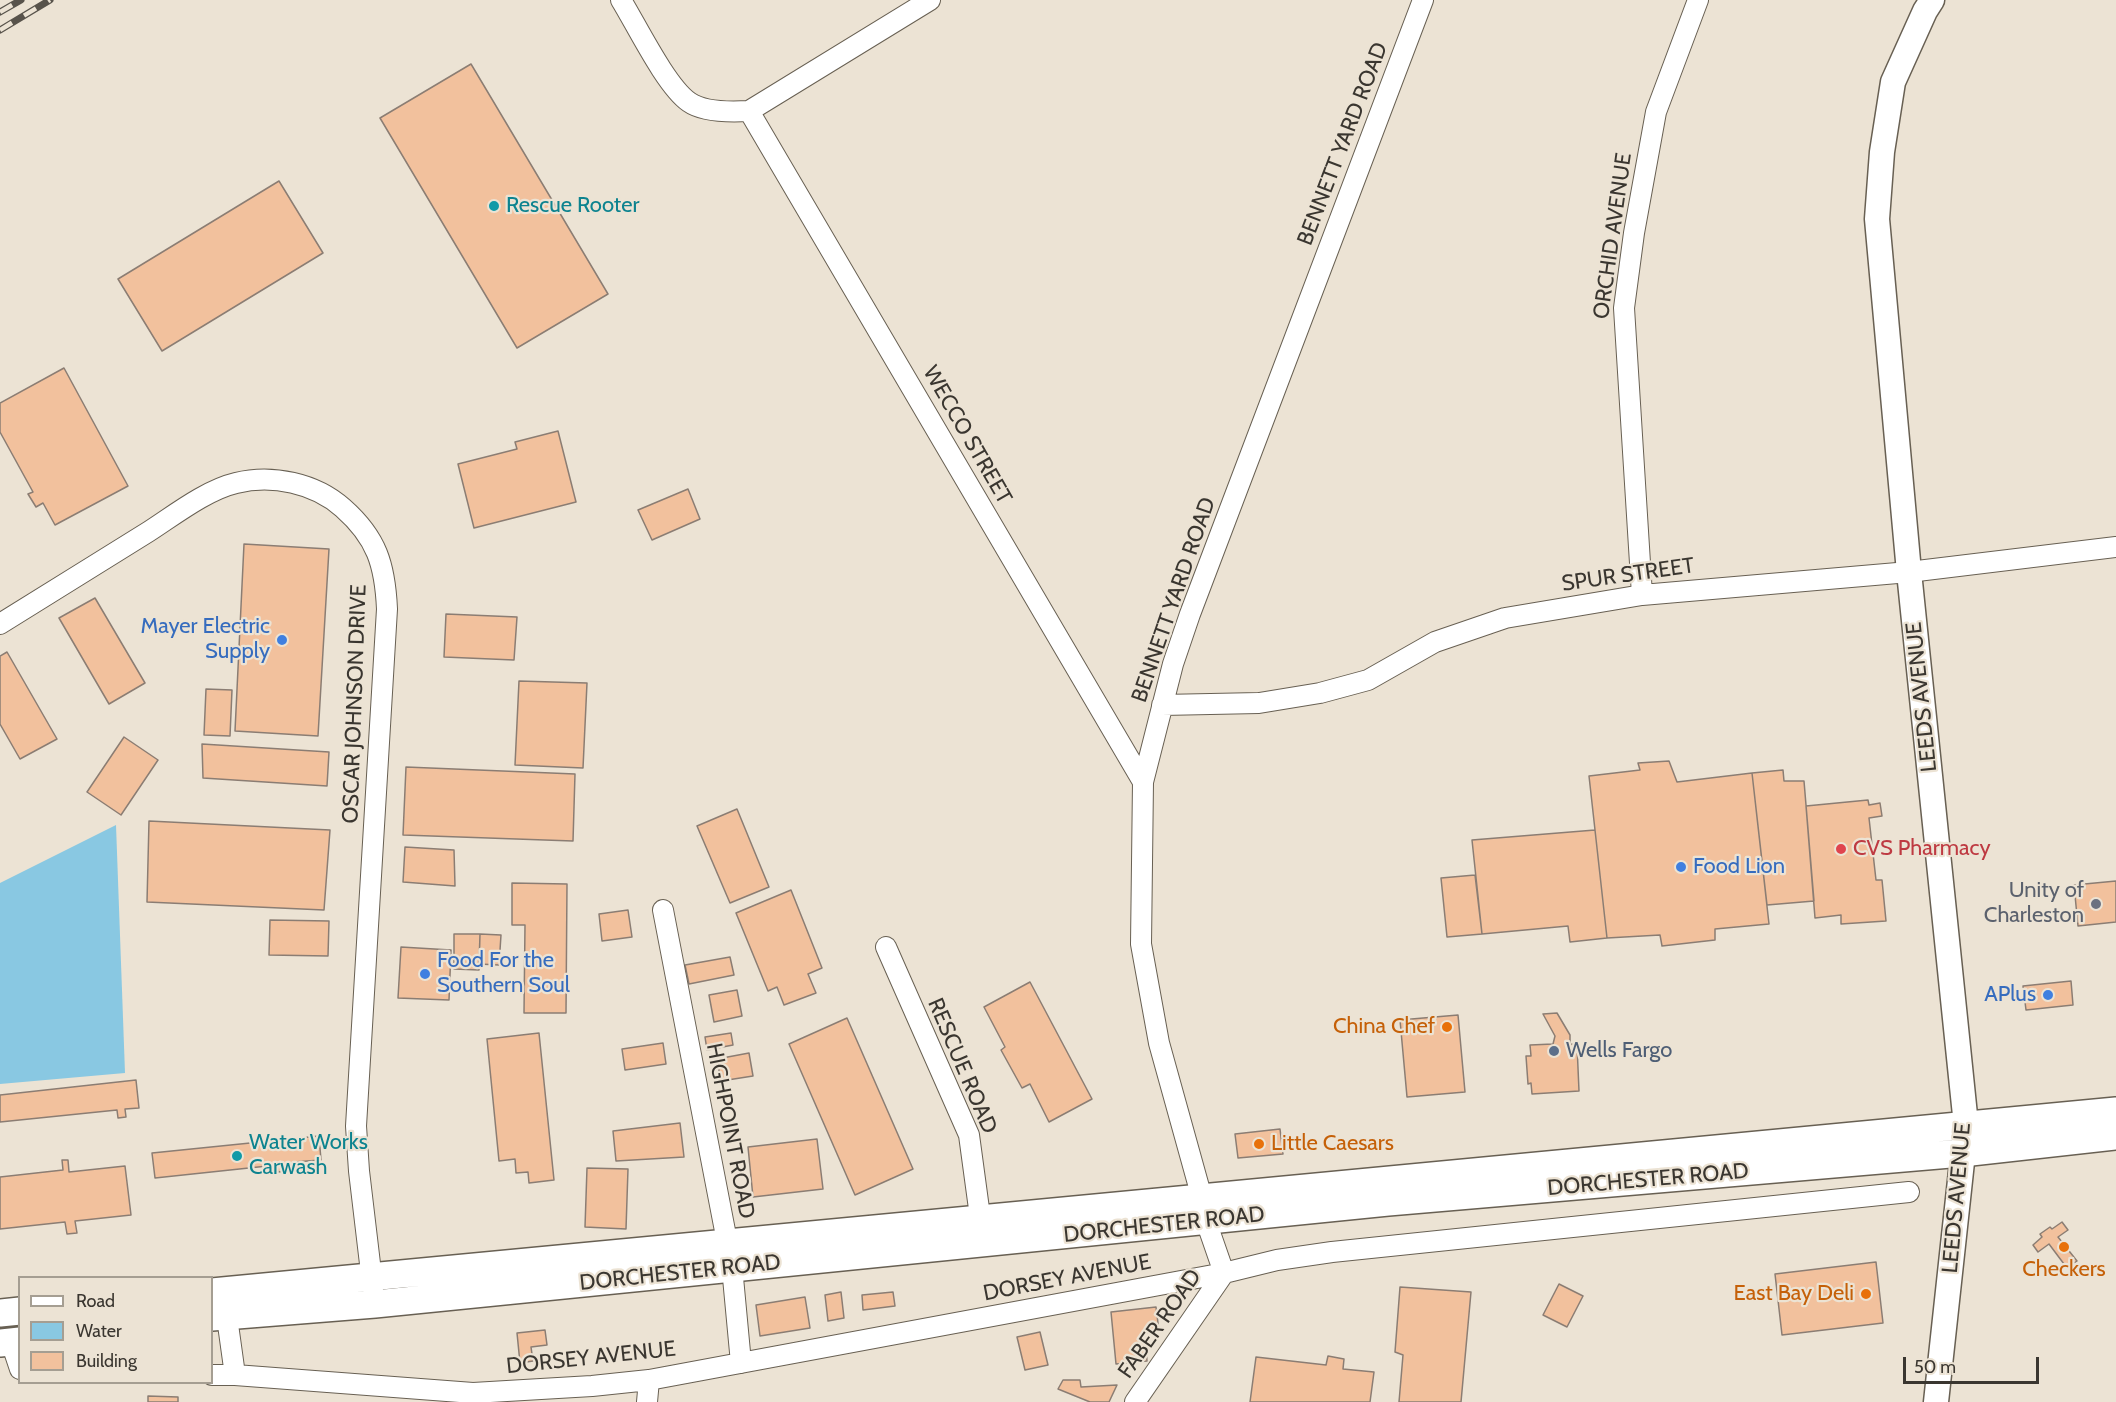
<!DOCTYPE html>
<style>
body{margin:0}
#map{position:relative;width:2116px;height:1402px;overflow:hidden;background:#ece3d4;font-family:Cabin,sans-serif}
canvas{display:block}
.legend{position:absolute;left:18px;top:1276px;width:195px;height:108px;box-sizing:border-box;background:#ece3d4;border:2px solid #a59e92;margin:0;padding:8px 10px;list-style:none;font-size:18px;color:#3a3630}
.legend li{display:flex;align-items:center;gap:12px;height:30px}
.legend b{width:30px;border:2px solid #a59e92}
.scale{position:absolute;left:1903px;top:1357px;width:136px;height:27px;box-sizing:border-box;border:3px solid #3a3630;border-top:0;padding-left:8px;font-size:18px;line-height:21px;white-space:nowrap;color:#3a3630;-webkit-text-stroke:4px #ece3d4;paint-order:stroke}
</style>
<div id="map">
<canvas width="2116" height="1402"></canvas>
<ul class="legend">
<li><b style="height:8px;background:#fff"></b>Road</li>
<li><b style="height:16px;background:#89c8e2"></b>Water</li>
<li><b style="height:16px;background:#f2c19d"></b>Building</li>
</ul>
<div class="scale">50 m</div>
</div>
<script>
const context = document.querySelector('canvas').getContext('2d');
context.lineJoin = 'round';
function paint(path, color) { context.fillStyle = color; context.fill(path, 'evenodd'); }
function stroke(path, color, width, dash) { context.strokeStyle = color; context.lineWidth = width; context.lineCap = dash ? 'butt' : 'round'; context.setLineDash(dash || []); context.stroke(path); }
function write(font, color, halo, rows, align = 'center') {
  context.font = font + ' Cabin,sans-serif'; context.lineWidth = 4.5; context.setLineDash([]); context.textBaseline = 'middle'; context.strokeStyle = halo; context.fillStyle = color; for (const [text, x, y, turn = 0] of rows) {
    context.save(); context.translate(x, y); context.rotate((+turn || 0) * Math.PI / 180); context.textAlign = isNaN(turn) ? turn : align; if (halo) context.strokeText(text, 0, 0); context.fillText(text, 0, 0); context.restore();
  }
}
paint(new Path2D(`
 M 116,825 L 125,1073 L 0,1084 L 0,883 Z`), '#89c8e2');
const building = new Path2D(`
 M 471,64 L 608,294 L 517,348 L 380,118 Z
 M 279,181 L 323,253 L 162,351 L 118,279 Z
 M 64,368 L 128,486 L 55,525 L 43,503 L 36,507 L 28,494 L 33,492 L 0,432 L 0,403 Z
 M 558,431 L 576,502 L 474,528 L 458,464 L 517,449 L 515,442 Z
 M 688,489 L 700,519 L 652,540 L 638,510 Z
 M 244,544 L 329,549 L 318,736 L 235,731 Z
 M 95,598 L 145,683 L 109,704 L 59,618 Z
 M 446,614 L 517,617 L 514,660 L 444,657 Z
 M 7,652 L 57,739 L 20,759 L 0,724 L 0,656 Z
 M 519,681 L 587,683 L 583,768 L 515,765 Z
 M 206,689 L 232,690 L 230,736 L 204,735 Z
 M 124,737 L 158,760 L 121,815 L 87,792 Z
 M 202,744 L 329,752 L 327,786 L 203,778 Z
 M 1669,761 L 1677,782 L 1752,773 L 1769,924 L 1715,929 L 1715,940 L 1662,946 L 1660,935 L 1607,938 L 1589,776 L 1640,770 L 1638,763 Z
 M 406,767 L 575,774 L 573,841 L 403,835 Z
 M 1783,770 L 1784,781 L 1804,781 L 1814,901 L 1767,905 L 1752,773 Z
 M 1868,800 L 1869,805 L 1880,803 L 1882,816 L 1869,818 L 1876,880 L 1882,880 L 1886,921 L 1841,924 L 1841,915 L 1815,918 L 1806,806 Z
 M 737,809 L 769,887 L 730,903 L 697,826 Z
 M 149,821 L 330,830 L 324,910 L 147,902 Z
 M 1595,830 L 1607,938 L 1570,942 L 1568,926 L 1482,934 L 1472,840 Z
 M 405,847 L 454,850 L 455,886 L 403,882 Z
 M 1475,875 L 1482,934 L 1447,937 L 1441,878 Z
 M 2116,881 L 2116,922 L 2078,926 L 2074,885 Z
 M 512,883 L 567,884 L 566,1013 L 524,1013 L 525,925 L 512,925 Z
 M 791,890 L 822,968 L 808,974 L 816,993 L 784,1005 L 777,987 L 768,991 L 736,913 Z
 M 628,910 L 632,937 L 602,941 L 599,914 Z
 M 270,920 L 329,921 L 328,956 L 269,955 Z
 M 454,934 L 480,934 L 479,970 L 454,969 Z
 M 480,934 L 501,935 L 499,965 L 479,964 Z
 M 401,947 L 451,950 L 449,1000 L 398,998 Z
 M 730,957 L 734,975 L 689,984 L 685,965 Z
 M 2071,981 L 2073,1005 L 2026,1010 L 2023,986 Z
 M 1030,982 L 1092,1099 L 1049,1122 L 1030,1084 L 1022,1088 L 1001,1050 L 1005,1047 L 984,1007 Z
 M 737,990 L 742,1016 L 714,1022 L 709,995 Z
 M 1557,1013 L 1570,1035 L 1570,1044 L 1577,1045 L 1579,1091 L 1532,1094 L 1531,1083 L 1528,1084 L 1526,1056 L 1531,1056 L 1530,1045 L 1553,1044 L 1555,1036 L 1543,1014 Z
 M 1458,1015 L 1465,1092 L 1407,1097 L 1400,1020 Z
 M 847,1018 L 913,1169 L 855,1195 L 789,1044 Z
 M 539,1033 L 554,1180 L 529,1183 L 528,1172 L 516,1173 L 515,1159 L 499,1161 L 487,1039 Z
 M 731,1033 L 733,1045 L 707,1050 L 705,1037 Z
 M 663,1043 L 666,1064 L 625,1070 L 622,1049 Z
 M 749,1053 L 753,1076 L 721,1081 L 717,1059 Z
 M 136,1080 L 139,1108 L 125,1109 L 126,1117 L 118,1118 L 117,1110 L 0,1122 L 0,1095 Z
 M 680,1123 L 684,1157 L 616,1161 L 613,1131 Z
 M 1280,1129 L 1283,1154 L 1238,1158 L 1235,1134 Z
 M 319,1136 L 321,1160 L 294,1162 L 295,1170 L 278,1172 L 277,1165 L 155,1178 L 152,1153 Z
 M 817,1139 L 823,1189 L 753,1197 L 748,1147 Z
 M 62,1160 L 68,1160 L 69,1172 L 125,1166 L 131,1215 L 75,1221 L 77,1233 L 67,1234 L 65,1222 L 0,1229 L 0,1177 L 63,1170 Z
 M 587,1168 L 628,1169 L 626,1229 L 585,1227 Z
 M 2062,1222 L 2068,1230 L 2058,1237 L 2077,1261 L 2067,1268 L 2049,1244 L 2038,1252 L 2033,1245 L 2042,1237 L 2040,1234 L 2050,1227 L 2052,1229 Z
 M 1876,1262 L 1883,1323 L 1782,1335 L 1775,1274 Z
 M 1559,1284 L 1583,1296 L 1567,1327 L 1543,1315 Z
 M 1400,1287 L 1471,1292 L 1461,1402 L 1399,1402 L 1403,1355 L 1395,1352 Z
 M 841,1292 L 844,1318 L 828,1321 L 825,1295 Z
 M 893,1292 L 895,1306 L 863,1310 L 862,1295 Z
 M 805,1297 L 810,1328 L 760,1336 L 756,1305 Z
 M 1156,1307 L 1159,1331 L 1145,1333 L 1147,1361 L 1116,1364 L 1111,1312 Z
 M 545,1330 L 547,1345 L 531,1347 L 533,1361 L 520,1363 L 517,1333 Z
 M 1040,1332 L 1048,1365 L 1025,1370 L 1017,1337 Z
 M 1328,1356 L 1344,1359 L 1343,1369 L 1374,1372 L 1370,1402 L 1250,1402 L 1256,1357 L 1326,1365 Z
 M 1063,1380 L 1080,1380 L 1081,1387 L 1117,1385 L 1109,1402 L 1090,1402 L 1058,1389 Z
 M 148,1396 L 178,1397 L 178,1402 L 148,1402 Z`);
paint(building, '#f2c19d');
stroke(building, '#8b7d73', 1.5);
const minor = new Path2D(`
 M 621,0 C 637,26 666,86 689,102 C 703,112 732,112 749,111 L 930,0
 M 749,111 L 1143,782
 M 1642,595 L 1624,308 L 1634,233 L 1656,112 L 1698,0
 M 0,624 C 49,593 99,563 148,532 C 173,516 206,490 236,483 C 272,474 315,483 343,508 C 377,538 385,565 387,609 L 356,1126 L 359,1171 L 373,1289
 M 1162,705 L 1259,703 L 1320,693 L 1368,680 L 1435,642 L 1505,618 L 1642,595 L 1909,572 L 2116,547
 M 663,910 L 732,1267 L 741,1363
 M 886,947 L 969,1135 L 982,1231
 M 1224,1273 L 1206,1221 L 1202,1198 L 1159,1043 L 1141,944 L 1143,782 L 1173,664 L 1190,614 L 1423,0
 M 225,1303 L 235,1375 L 473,1393 L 592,1386 L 649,1380 L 1224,1273 L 1277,1260 L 1332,1252 L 1909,1192
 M 11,1342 L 20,1369
 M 212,1375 L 235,1375
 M 647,1402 L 649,1380
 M 1135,1402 L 1224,1273`);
const tertiary = new Path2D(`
 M 1932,0 L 1925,11 L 1893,82 L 1882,152 L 1877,219 L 1909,572 L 1966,1125 L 1936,1402`);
const secondary = new Path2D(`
 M 212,1292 L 2116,1111
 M 0,1313 L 20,1311
 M 212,1317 L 375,1304 L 1388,1202 L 1962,1153 L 2116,1136
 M 0,1343 L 20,1341`);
stroke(minor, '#686053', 22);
stroke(tertiary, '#686053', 27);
stroke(secondary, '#686053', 30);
stroke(minor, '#fff', 20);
stroke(tertiary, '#fff', 24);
stroke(secondary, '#fff', 27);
const rail = new Path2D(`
 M 0,12 L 21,0
 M 0,30 L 50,0`);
stroke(rail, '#58534b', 7);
stroke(rail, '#ece3d4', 4.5, [14]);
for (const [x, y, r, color] of [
 [494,206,6,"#0f9aa8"],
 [282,640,6,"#3f7fe0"],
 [1841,849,6,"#e0444e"],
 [1681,867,6,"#3f7fe0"],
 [2096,904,6,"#6b7280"],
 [425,974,6,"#3f7fe0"],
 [2048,995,6,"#3f7fe0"],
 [1447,1027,6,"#e8710a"],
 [1554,1051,6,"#5c6f8a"],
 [1259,1144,6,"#e8710a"],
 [237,1156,6,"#0f9aa8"],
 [2064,1247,6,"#e8710a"],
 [1866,1294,6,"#e8710a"]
]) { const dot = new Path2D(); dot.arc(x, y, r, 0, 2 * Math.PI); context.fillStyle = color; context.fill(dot); stroke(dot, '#ece3d4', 2); }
write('22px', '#3a3630', '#ece3d4', [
 ["BENNETT YARD ROAD",1343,144,-69],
 ["ORCHID AVENUE",1613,236,-82],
 ["WECCO STREET",967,435,60],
 ["SPUR STREET",1628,575,-8],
 ["BENNETT YARD ROAD",1174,600,-71],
 ["LEEDS AVENUE",1922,697,-96],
 ["OSCAR JOHNSON DRIVE",355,704,-88],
 ["RESCUE ROAD",962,1066,67],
 ["HIGHPOINT ROAD",730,1131,79],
 ["DORCHESTER ROAD",1648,1180,-5],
 ["LEEDS AVENUE",1957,1198,-85],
 ["DORCHESTER ROAD",1164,1225,-6],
 ["DORCHESTER ROAD",680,1273,-6],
 ["DORSEY AVENUE",1067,1278,-11],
 ["FABER ROAD",1160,1324,-55],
 ["DORSEY AVENUE",591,1358,-6]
]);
write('22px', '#0d838f', '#ece3d4', [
 ["Rescue Rooter",506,206],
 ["Water Works",249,1143],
 ["Carwash",249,1168]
], 'left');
write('22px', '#366cbe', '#ece3d4', [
 ["Mayer Electric",270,627],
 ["Supply",270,652],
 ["Food Lion",1693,867,"left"],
 ["Food For the",437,961,"left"],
 ["Southern Soul",437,986,"left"],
 ["APlus",2036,995]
], 'right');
write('22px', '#be3a42', '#ece3d4', [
 ["CVS Pharmacy",1853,849]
], 'left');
write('22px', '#5b616d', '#ece3d4', [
 ["Unity of",2084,891],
 ["Charleston",2084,916]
], 'right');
write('22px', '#c56008', '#ece3d4', [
 ["China Chef",1435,1027],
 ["Little Caesars",1271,1144,"left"],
 ["Checkers",2064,1270,"center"],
 ["East Bay Deli",1854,1294]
], 'right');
write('22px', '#4e5e75', '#ece3d4', [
 ["Wells Fargo",1566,1051]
], 'left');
</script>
